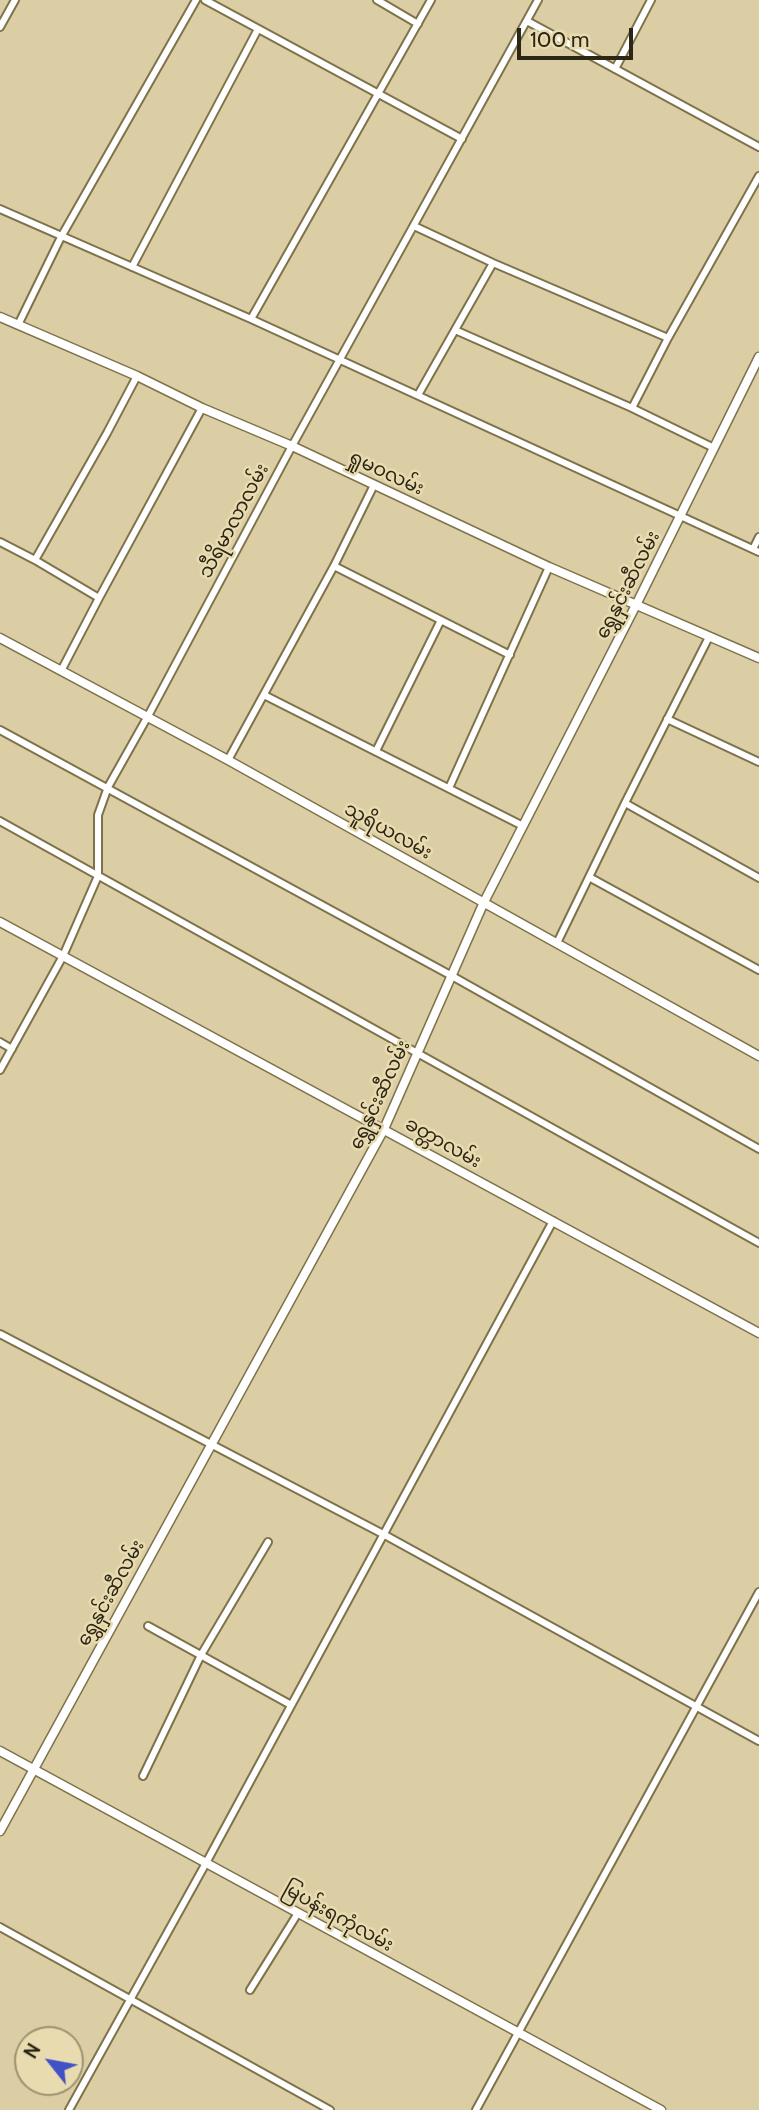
<!DOCTYPE html>
<meta charset="utf-8">
<style>
body{margin:0}
#map{position:relative;width:759px;height:2110px;overflow:hidden;background:#dccea4;font-family:Cabin,sans-serif}
canvas{display:block}
.north{position:absolute;left:14px;top:2026px;width:70px;height:70px;box-sizing:border-box;background:#e9dbb0;border:2px solid #9d9372;border-radius:50%;rotate:301deg;font-size:19px;font-weight:700;line-height:28px;text-align:center;color:#2c2616}
.north::after{content:'';display:block;margin:auto;width:24px;height:32px;background:#4152c6;clip-path:polygon(50% 0,100% 100%,50% 72%,0 100%)}
.scale{position:absolute;left:517px;top:28px;width:116px;height:32px;box-sizing:border-box;border:4px solid #2c2616;border-top:0;padding-left:9px;font-size:21px;line-height:24px;white-space:nowrap;color:#2c2616;-webkit-text-stroke:5px #e9dbb0;paint-order:stroke}
</style>
<div id="map">
<canvas width="759" height="2110"></canvas>
<div class="north">N</div>
<div class="scale">100 m</div>
</div>
<script>
const context = document.querySelector('canvas').getContext('2d');
context.lineJoin = 'round';
function stroke(path, color, width, dash) { context.strokeStyle = color; context.lineWidth = width; context.lineCap = dash ? 'butt' : 'round'; context.setLineDash(dash || []); context.stroke(path); }
function write(font, color, halo, rows, align = 'center') {
  context.font = font + ' Cabin,"Noto Sans Myanmar",sans-serif'; context.lineWidth = 5; context.setLineDash([]); context.textBaseline = 'middle'; context.strokeStyle = halo; context.fillStyle = color; for (const [text, x, y, turn = 0] of rows) {
    context.save(); context.translate(x, y); context.rotate((+turn || 0) * Math.PI / 180); context.textAlign = isNaN(turn) ? turn : align; if (halo) context.strokeText(text, 0, 0); context.fillText(text, 0, 0); context.restore();
  }
}
const minor = new Path2D(`
 M 205,0 L 462,139
 M 377,0 L 418,24
 M 527,21 L 759,147
 M 0,27 L 15,0
 M 615,69 L 651,0
 M 0,209 L 251,319 L 759,552
 M 414,226 L 493,263 L 668,338 L 759,176
 M 132,267 L 258,29
 M 251,319 L 431,0
 M 18,325 L 61,237 L 196,0
 M 455,330 L 632,408 L 668,338
 M 418,395 L 493,263
 M 632,408 L 714,448
 M 0,542 L 35,560
 M 753,549 L 759,537
 M 334,566 L 510,655
 M 99,598 L 35,560 L 107,433 L 137,376
 M 61,671 L 99,598 L 202,408
 M 264,695 L 523,826
 M 667,719 L 759,762
 M 0,730 L 452,976 L 759,1149
 M 376,751 L 441,620
 M 228,760 L 334,566 L 374,485
 M 449,788 L 549,567
 M 625,803 L 759,878
 M 0,821 L 759,1243
 M 589,877 L 759,970
 M 557,943 L 625,803 L 709,637
 M 0,1042 L 12,1049
 M 0,1070 L 63,956 L 98,876 L 98,815 L 108,787 L 148,716 L 292,446 L 538,0
 M 0,1334 L 383,1534 L 759,1741
 M 148,1626 L 291,1705
 M 143,1776 L 201,1655 L 268,1542
 M 0,1927 L 330,2110
 M 250,1990 L 298,1913
 M 69,2110 L 206,1863 L 553,1221
 M 476,2110 L 759,1592`);
const tertiary = new Path2D(`
 M 0,317 L 137,376 L 202,408 L 292,446 L 549,567 L 759,658
 M 0,638 L 228,760 L 759,1056
 M 0,922 L 759,1333
 M 0,1751 L 661,2110
 M 0,1831 L 384,1129 L 484,902 L 636,605 L 759,357`);
stroke(minor, '#7f724b', 10);
stroke(tertiary, '#7f724b', 11);
stroke(minor, '#fff', 6);
stroke(tertiary, '#fff', 8);
write('19px', '#2c2616', '#e9dbb0', [
 ["ရှုမဝလမ်း",386,473,25],
 ["သီရိမာလာလမ်း",234,521,-62],
 ["ရွှေနှင်းဆီလမ်း",628,585,-63],
 ["သူရိယလမ်း",388,831,29],
 ["ရွှေနှင်းဆီလမ်း",380,1095,-65],
 ["ခတ္တာလမ်း",443,1143,29],
 ["ရွှေနှင်းဆီလမ်း",111,1593,-61],
 ["မြပန်းရကုံလမ်း",338,1917,29]
]);
</script>
